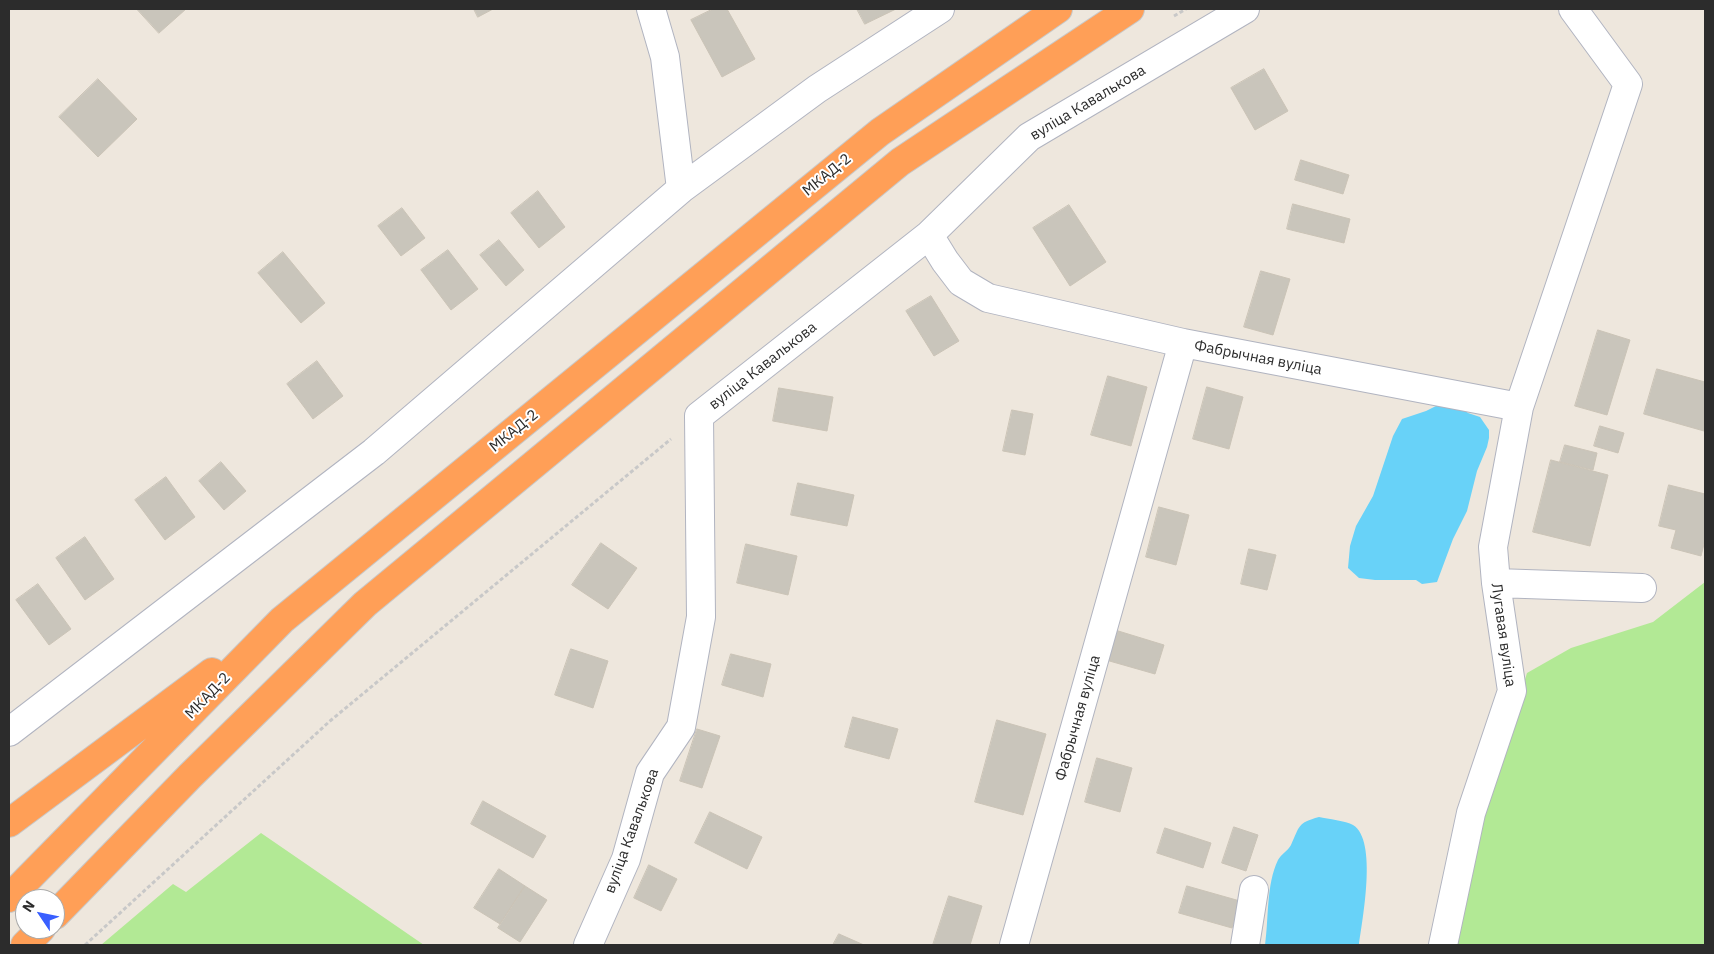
<!DOCTYPE html>
<meta charset="utf-8">
<style>
body{margin:0}
#map{position:relative;width:1714px;height:954px;overflow:hidden;background:#eee7dd;font-family:"IBM Plex Sans",sans-serif}
canvas{display:block}
.frame{position:absolute;inset:0;border:10px solid #2c2c2c;pointer-events:none}
.north{position:absolute;left:15px;top:889px;width:50px;height:50px;box-sizing:border-box;background:#fff;border:1px solid #ababab;border-radius:50%;rotate:304deg;font-size:14px;font-weight:700;line-height:20px;text-align:center;color:#2c2c2c}
.north::after{content:'';display:block;margin:auto;width:18px;height:22px;background:#395fff;clip-path:polygon(50% 0,100% 100%,50% 72%,0 100%)}
</style>
<div id="map">
<canvas width="1714" height="954"></canvas>
<div class="frame"></div>
<div class="north">N</div>
</div>
<script>
const context = document.querySelector('canvas').getContext('2d');
context.lineJoin = 'round';
function paint(path, color) { context.fillStyle = color; context.fill(path, 'evenodd'); }
function stroke(path, color, width, dash) { context.strokeStyle = color; context.lineWidth = width; context.lineCap = dash ? 'butt' : 'round'; context.setLineDash(dash || []); context.stroke(path); }
function write(font, color, halo, rows, align = 'center') {
  context.font = font + ' "IBM Plex Sans",sans-serif'; context.lineWidth = 4; context.setLineDash([]); context.textBaseline = 'middle'; context.strokeStyle = halo; context.fillStyle = color; for (const [text, x, y, turn = 0] of rows) {
    context.save(); context.translate(x, y); context.rotate((+turn || 0) * Math.PI / 180); context.textAlign = isNaN(turn) ? turn : align; if (halo) context.strokeText(text, 0, 0); context.fillText(text, 0, 0); context.restore();
  }
}
paint(new Path2D(`
 M 1705,582 L 1705,945 L 1454,945 L 1482,818 L 1527,673 L 1571,648 L 1653,622 Z
 M 261,833 L 424,945 L 101,945 L 173,884 L 186,892 Z`), '#b2e995');
paint(new Path2D(`
 M 1440,404 L 1462,407 L 1468,413 L 1480,417 L 1489,430 L 1489,438 L 1487,447 L 1477,471 L 1467,511 L 1453,539 L 1437,582 L 1422,584 L 1416,580 L 1375,580 L 1359,578 L 1348,568 L 1350,546 L 1356,526 L 1373,496 L 1393,436 L 1402,419 L 1426,411 Z
 M 1319,817 C 1328,819 1346,821 1353,825 C 1378,840 1362,921 1359,945 L 1265,945 C 1269,918 1266,885 1278,860 C 1281,854 1288,851 1291,845 C 1300,826 1297,823 1319,817 Z`), '#68d2f8');
const building = new Path2D(`
 M 137,9 L 186,9 L 159,33 Z
 M 474,9 L 493,9 L 478,17 Z
 M 713,9 L 727,9 L 755,59 L 722,77 L 691,20 Z
 M 857,9 L 896,9 L 865,24 Z
 M 1264,69 L 1288,111 L 1255,130 L 1231,88 Z
 M 98,79 L 137,119 L 98,157 L 59,117 Z
 M 1301,160 L 1349,175 L 1343,194 L 1295,180 Z
 M 538,191 L 565,227 L 539,248 L 511,213 Z
 M 1293,204 L 1350,219 L 1344,243 L 1287,229 Z
 M 1069,205 L 1106,262 L 1070,286 L 1033,228 Z
 M 402,208 L 425,238 L 401,256 L 378,226 Z
 M 499,240 L 524,270 L 506,286 L 480,255 Z
 M 448,250 L 478,289 L 451,310 L 421,270 Z
 M 283,252 L 325,303 L 301,323 L 258,273 Z
 M 1261,271 L 1290,279 L 1273,335 L 1244,327 Z
 M 931,296 L 959,341 L 934,356 L 906,311 Z
 M 1598,330 L 1630,340 L 1607,415 L 1575,406 Z
 M 317,361 L 343,396 L 313,419 L 287,384 Z
 M 1657,369 L 1705,382 L 1704,431 L 1644,414 Z
 M 1108,376 L 1147,387 L 1131,446 L 1091,435 Z
 M 1207,387 L 1243,397 L 1229,449 L 1193,439 Z
 M 779,388 L 833,397 L 827,431 L 773,421 Z
 M 1012,410 L 1033,414 L 1025,455 L 1003,451 Z
 M 1600,426 L 1624,433 L 1618,453 L 1594,446 Z
 M 1565,445 L 1597,453 L 1593,470 L 1560,462 Z
 M 1551,460 L 1608,475 L 1590,546 L 1533,532 Z
 M 221,462 L 246,491 L 224,510 L 199,481 Z
 M 166,477 L 195,517 L 165,540 L 135,500 Z
 M 798,483 L 854,495 L 847,526 L 791,515 Z
 M 1669,485 L 1705,494 L 1705,540 L 1701,556 L 1671,548 L 1676,530 L 1659,526 Z
 M 1159,507 L 1189,515 L 1176,565 L 1146,557 Z
 M 85,537 L 114,579 L 85,600 L 56,558 Z
 M 601,543 L 637,568 L 608,609 L 572,585 Z
 M 746,544 L 797,556 L 788,595 L 737,583 Z
 M 1249,549 L 1276,555 L 1267,590 L 1241,584 Z
 M 38,584 L 71,629 L 49,645 L 16,600 Z
 M 1115,630 L 1164,645 L 1155,674 L 1106,660 Z
 M 571,649 L 608,661 L 593,708 L 555,695 Z
 M 731,654 L 771,664 L 763,697 L 722,685 Z
 M 853,717 L 898,729 L 889,759 L 845,747 Z
 M 997,720 L 1046,734 L 1023,815 L 975,802 Z
 M 697,729 L 720,736 L 702,788 L 680,781 Z
 M 1097,758 L 1132,768 L 1120,812 L 1085,802 Z
 M 483,801 L 546,836 L 533,858 L 471,824 Z
 M 710,812 L 762,837 L 747,869 L 695,843 Z
 M 1234,827 L 1258,835 L 1246,871 L 1222,863 Z
 M 1165,828 L 1211,843 L 1203,868 L 1157,853 Z
 M 649,865 L 677,879 L 661,911 L 634,898 Z
 M 499,869 L 525,886 L 500,924 L 474,908 Z
 M 525,886 L 547,900 L 520,942 L 498,928 Z
 M 1187,886 L 1240,901 L 1232,928 L 1179,913 Z
 M 949,896 L 982,906 L 970,945 L 933,945 Z
 M 839,934 L 864,945 L 833,945 Z`);
paint(building, '#c9c5bb');
stroke(building, '#cac3b6', 1);
const minor = new Path2D(`
 M 681,189 L 817,89 L 940,9
 M 929,235 L 945,261 L 961,282 L 988,298 L 1183,343
 M 1496,583 L 1642,588
 M 9,732 L 374,452 L 681,189 L 665,57 L 651,9
 M 588,945 L 626,859 L 650,773 L 681,727 L 701,617 L 699,416 L 929,235 L 1029,137 L 1245,9
 M 1014,945 L 1183,343 L 1519,407 L 1628,84 L 1573,9
 M 1245,945 L 1254,890
 M 1443,945 L 1471,813 L 1512,691 L 1496,583 L 1493,547 L 1519,407`);
const highway = new Path2D(`
 M 9,823 L 212,672
 M 9,898 L 282,620 L 880,132 L 1058,9
 M 55,915 L 190,776 L 365,604 L 900,162 L 1130,9
 M 25,945 L 41,929`);
stroke(minor, '#b1b4c0', 30);
stroke(highway, '#c8c8c8', 30);
stroke(new Path2D(`
 M 1174,16 L 1186,9
 M 85,945 L 330,721 L 671,439`), '#c8c8c8', 3, [4, 2.5]);
stroke(minor, '#fff', 28);
stroke(highway, '#ff9f57', 28);
write('15px', '#2c2c2c', '#fff', [
 ["вуліца Кавалькова",1088,103,-31],
 ["МКАД-2",827,175,-39],
 ["Фабрычная вуліца",1258,358,11],
 ["вуліца Кавалькова",763,366,-38],
 ["МКАД-2",514,431,-39],
 ["Лугавая вуліца",1503,635,82],
 ["МКАД-2",208,696,-46],
 ["Фабрычная вуліца",1078,718,-74],
 ["вуліца Кавалькова",632,831,-70]
]);
</script>
